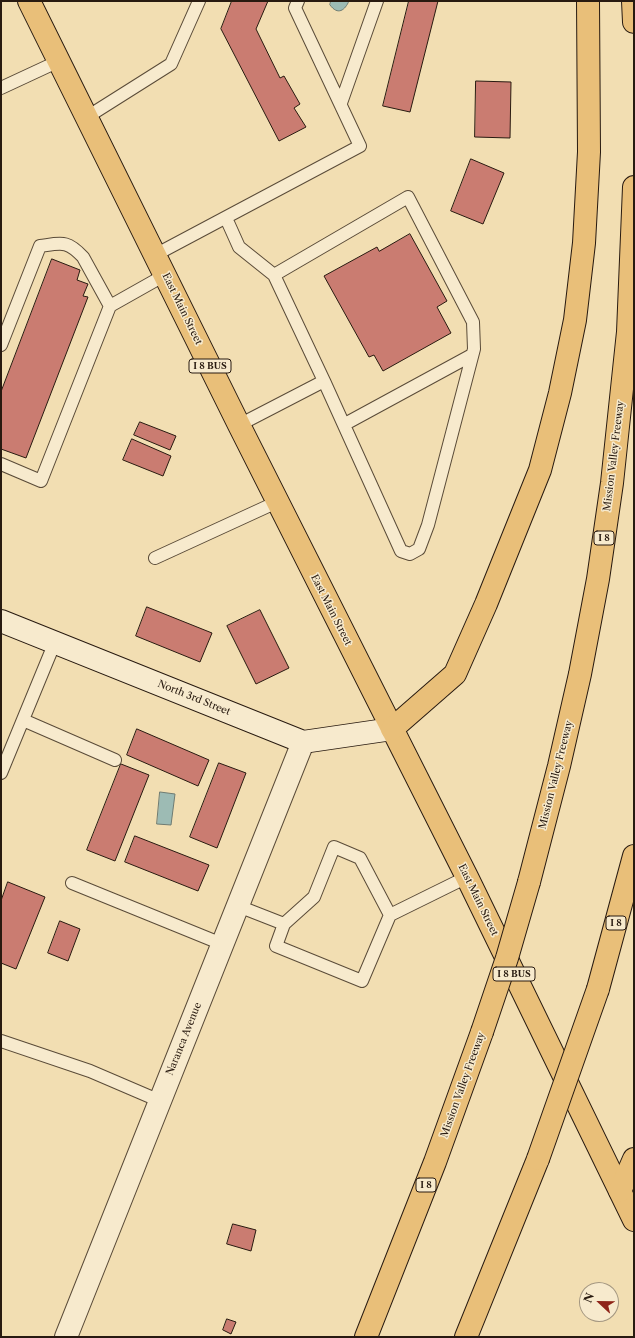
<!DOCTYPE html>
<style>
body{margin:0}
#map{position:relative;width:635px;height:1338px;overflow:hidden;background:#f2deb2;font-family:"Libre Caslon Text",serif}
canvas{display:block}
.frame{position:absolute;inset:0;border:2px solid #281a10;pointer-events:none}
.north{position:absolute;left:579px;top:1282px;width:40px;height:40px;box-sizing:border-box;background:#f7eacd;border:1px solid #a49781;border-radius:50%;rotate:292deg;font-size:11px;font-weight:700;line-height:16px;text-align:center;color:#281a10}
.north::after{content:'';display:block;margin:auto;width:14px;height:18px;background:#8f2418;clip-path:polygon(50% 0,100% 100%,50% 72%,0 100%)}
</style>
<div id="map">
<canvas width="635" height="1338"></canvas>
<div class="frame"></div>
<div class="north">N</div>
</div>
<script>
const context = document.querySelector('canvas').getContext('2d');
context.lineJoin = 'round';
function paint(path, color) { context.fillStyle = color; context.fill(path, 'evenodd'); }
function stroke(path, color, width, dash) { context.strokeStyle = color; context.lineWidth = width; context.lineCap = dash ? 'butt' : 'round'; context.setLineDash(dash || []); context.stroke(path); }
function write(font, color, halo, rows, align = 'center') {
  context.font = font + ' "Libre Caslon Text",serif'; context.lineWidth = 3; context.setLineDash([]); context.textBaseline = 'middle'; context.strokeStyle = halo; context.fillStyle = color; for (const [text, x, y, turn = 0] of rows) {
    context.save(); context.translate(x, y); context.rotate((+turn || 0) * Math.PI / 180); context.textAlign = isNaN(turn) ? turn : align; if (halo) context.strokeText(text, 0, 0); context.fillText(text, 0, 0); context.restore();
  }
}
const water = new Path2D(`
 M 331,1 L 349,1 C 345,10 338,16 330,5 Z
 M 160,792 L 175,794 L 171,825 L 157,824 Z`);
paint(water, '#9dbbb4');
stroke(water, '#6e7b72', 1);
const building = new Path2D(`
 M 232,1 L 268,1 L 256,29 L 280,78 L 284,76 L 300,104 L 294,108 L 306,127 L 279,141 L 221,29 Z
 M 409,1 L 438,1 L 410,112 L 383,106 Z
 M 476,81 L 511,82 L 510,138 L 475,137 Z
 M 471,159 L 504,173 L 483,224 L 451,211 Z
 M 410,234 L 447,301 L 437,307 L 451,333 L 383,371 L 374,355 L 369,357 L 324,276 L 377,247 L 379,251 Z
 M 52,259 L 80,270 L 77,280 L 88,284 L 83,296 L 88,297 L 26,458 L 1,449 L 1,392 Z
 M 140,422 L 176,436 L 170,450 L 134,435 Z
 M 132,439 L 171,456 L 163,476 L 123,460 Z
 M 147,607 L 212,633 L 200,662 L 136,636 Z
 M 260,610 L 289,668 L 256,684 L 227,626 Z
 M 137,729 L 209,760 L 198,786 L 127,755 Z
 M 219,763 L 246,773 L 217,848 L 190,837 Z
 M 121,764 L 149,775 L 115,861 L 87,850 Z
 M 135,836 L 209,865 L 198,891 L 125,862 Z
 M 8,882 L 45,897 L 16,969 L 1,963 L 1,901 Z
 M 60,921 L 80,929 L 68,961 L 48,953 Z
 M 233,1224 L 256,1230 L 251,1251 L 227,1244 Z
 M 227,1319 L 236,1322 L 231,1334 L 223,1330 Z`);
paint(building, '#ca7c71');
stroke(building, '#281a10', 1);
const lane = new Path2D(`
 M 1,88 L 59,61
 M 341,103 L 377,1
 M 87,117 L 171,64 L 199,1
 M 226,218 L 239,247 L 274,275
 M 155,255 L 360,146 L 295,8 L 298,1
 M 1,345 L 40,246 C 62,243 67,240 83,257 L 110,306
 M 345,424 L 472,355
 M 239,425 L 324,381 L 401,551 L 410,554 L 419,549 L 428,525 L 474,349 L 473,322 L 408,197 L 274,275 L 324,381
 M 1,464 L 41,481 L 110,306 L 165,275
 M 155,558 L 277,502
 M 23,720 L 115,760
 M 1,773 L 55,642
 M 72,883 L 222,944
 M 238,906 L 284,924 L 276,946 L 362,981 L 390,915 L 467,877
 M 284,924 L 314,897 L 334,847 L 360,858 L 390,915
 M 1,1041 L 90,1071 L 160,1101`);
const street = new Path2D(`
 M 66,1337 L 303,742`);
const secondary = new Path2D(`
 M 1,621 L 303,742 L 392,729`);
const primary = new Path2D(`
 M 29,1 L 239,425 L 467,877 L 634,1220`);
const highway = new Path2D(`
 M 633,1 L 634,22
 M 392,729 L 455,674 L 486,604 L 540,470 L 560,393 L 575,320 L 584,243 L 589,152 L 588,1
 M 529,882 L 559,766 L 580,674 L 598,579 L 612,483 L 628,332 L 634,187
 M 598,989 L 634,856
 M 620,1191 L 634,1159
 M 366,1337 L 435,1162 L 482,1032
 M 466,1337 L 538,1159`);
stroke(lane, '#5a4b38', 14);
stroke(street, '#5a4b38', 24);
stroke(secondary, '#281a10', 24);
stroke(primary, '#281a10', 24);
stroke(highway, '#281a10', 24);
stroke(lane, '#f7eacd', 12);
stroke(street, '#f7eacd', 22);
stroke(secondary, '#f7eacd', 22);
stroke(primary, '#e9bf79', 22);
stroke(highway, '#e9bf79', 22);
const highwayBridge = new Path2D(`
 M 482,1032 L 507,958 L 529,882
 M 538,1159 L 598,989`);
stroke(highwayBridge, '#281a10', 24, []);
stroke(highwayBridge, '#e9bf79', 22);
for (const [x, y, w] of [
 [210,366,42],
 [604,538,20],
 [616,923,20],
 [514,974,42],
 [426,1185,20]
]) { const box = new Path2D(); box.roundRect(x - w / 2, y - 7, w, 14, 3); context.fillStyle = '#f7eacd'; context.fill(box); stroke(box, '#281a10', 1); }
write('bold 9px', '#281a10', null, [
 ["I 8 BUS",210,366],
 ["I 8",604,538],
 ["I 8",616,923],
 ["I 8 BUS",514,974],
 ["I 8",426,1185]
]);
write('10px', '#281a10', '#f7eacd', [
 ["East Main Street",182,309,64],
 ["Mission Valley Freeway",614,456,-83],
 ["East Main Street",331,610,63],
 ["North 3rd Street",194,698,22],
 ["Mission Valley Freeway",556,775,-76],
 ["East Main Street",478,900,64],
 ["Naranca Avenue",184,1039,-68],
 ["Mission Valley Freeway",463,1085,-70]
]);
</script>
